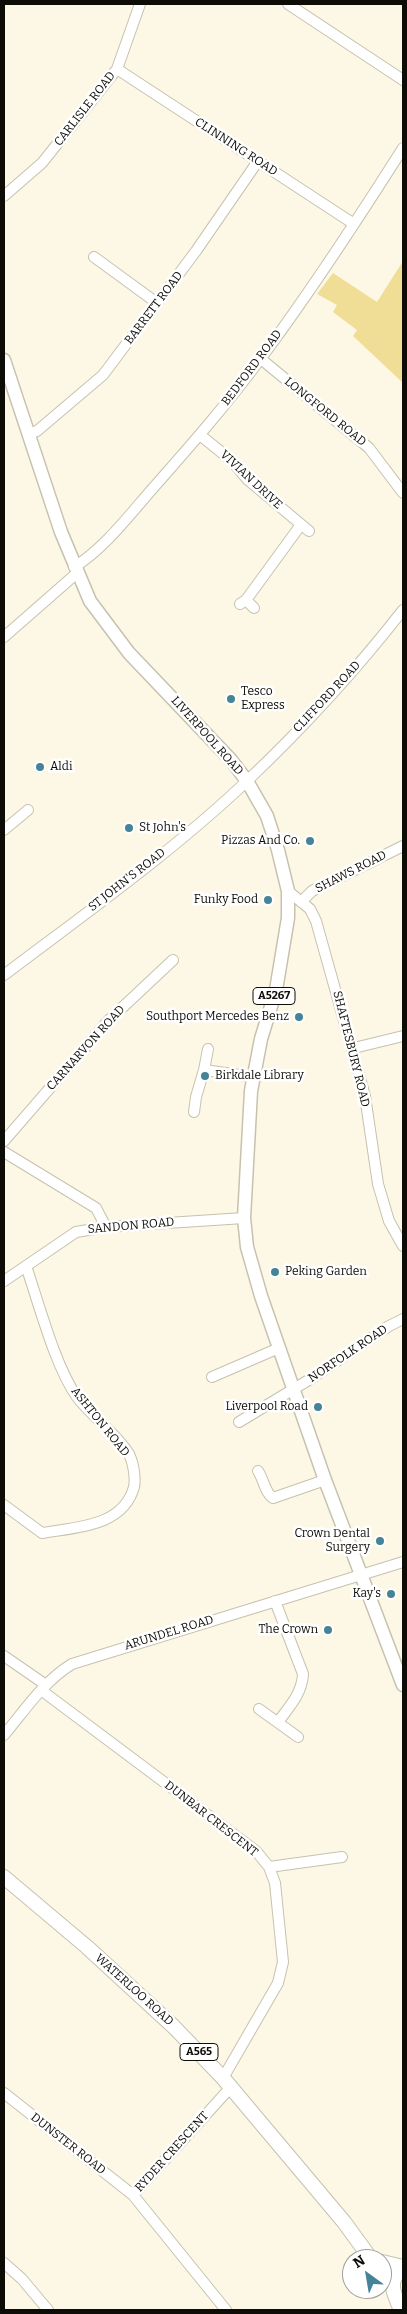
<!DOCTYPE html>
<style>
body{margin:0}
#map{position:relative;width:407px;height:2314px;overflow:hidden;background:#fdf8e5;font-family:Bitter,serif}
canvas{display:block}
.frame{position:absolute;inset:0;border:5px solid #0d0c06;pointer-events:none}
.north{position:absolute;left:342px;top:2249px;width:50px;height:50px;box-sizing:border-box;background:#fff;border:1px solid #9e9e9b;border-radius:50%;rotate:328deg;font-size:14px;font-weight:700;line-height:20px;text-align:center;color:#0d0c06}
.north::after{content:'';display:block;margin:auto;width:18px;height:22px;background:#448398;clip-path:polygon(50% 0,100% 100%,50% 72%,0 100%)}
</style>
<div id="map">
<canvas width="407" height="2314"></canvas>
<div class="frame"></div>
<div class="north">N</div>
</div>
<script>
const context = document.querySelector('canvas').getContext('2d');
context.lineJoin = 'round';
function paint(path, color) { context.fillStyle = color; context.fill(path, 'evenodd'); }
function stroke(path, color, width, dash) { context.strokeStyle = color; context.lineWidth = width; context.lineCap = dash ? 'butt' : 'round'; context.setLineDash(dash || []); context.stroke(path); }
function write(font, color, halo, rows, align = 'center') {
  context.font = font + ' Bitter,serif'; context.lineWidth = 5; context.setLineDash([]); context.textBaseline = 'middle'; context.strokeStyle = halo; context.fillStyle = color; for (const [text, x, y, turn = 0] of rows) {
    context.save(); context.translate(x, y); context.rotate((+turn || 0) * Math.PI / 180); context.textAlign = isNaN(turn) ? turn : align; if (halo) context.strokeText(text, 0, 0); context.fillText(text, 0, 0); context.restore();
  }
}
paint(new Path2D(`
 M 403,261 L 403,383 L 353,336 L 357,330 L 333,312 L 337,305 L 317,294 L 333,273 L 377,302 Z`), '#f0de96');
const minor = new Path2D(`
 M 288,4 L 403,80
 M 117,69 L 354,224
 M 4,196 L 42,163 L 117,69 L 140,4
 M 94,257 L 157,303
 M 261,359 L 369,448 L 403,493
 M 28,434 L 37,431 L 103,375 L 196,251 L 258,161
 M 200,435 L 231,460 L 248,480 L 309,531
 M 74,567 C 104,549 131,513 154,487 C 191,445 228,403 261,358 C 312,290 358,219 403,148
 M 246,600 L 254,608
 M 240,604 L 246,600 L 300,526
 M 4,637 L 77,573
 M 4,830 L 28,810
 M 288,891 L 310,909 L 316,921 L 365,1096 L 378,1184 L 389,1221 L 403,1246
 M 301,902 L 312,891 L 403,846
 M 4,975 C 86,913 172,852 247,781 C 303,728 356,670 403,610
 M 354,1048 L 403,1036
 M 204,1070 L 208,1049
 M 194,1112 L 196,1097 L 204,1070 L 254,1077
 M 4,1141 L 108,1021 L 173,960
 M 4,1152 L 96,1208 L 106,1227
 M 4,1281 L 76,1232 L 106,1227 L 244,1218
 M 212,1377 L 279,1348
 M 239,1422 L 312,1378 L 389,1326 L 403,1319
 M 258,1471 C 264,1480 265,1493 273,1498 L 325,1480
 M 4,1505 L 42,1533 C 76,1527 123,1527 134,1487 C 136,1478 133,1462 129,1454 C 115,1432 92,1417 77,1397 C 55,1366 39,1304 26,1266
 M 275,1601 L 303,1674 C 302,1694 289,1707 278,1722
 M 4,1656 L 46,1685
 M 41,1690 L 256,1851 L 269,1867 L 275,1883 L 283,1962 L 278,1983 L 223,2078
 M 259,1709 L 298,1737
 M 4,1735 C 25,1710 44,1681 72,1664 L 403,1562
 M 269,1867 L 342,1857
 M 4,2093 L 133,2195 L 226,2310
 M 133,2195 L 230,2088
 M 4,2263 L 22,2279 L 48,2310`);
const major = new Path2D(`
 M 4,360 L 61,532 L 90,601 L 129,653 L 231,760 L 247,781 L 267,816 L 278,850 L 288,891 L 288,918 L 276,990 L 261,1039 L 251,1091 L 244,1218 L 247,1247 L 261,1296 L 325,1480 L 403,1685`);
const highway = new Path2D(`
 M 4,1877 L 87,1947 L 174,2027 L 223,2078 L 344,2222 L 371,2259
 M 382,2262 L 403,2267
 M 401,2310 C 394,2293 386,2282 403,2268`);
stroke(minor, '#c6c2af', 12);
stroke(major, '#c6c2af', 15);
stroke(highway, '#c6c2af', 16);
stroke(minor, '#fff', 10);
stroke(major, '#fff', 12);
stroke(highway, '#fff', 14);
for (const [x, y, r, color] of [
 [231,699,5,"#448398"],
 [40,767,5,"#448398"],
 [129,828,5,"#448398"],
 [310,841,5,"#448398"],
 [268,900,5,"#448398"],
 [299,1017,5,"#448398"],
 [205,1076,5,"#448398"],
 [275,1272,5,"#448398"],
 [318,1407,5,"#448398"],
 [380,1541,5,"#448398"],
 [391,1594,5,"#448398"],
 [328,1630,5,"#448398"]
]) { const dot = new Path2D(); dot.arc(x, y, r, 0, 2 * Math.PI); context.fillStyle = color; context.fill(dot); stroke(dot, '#fff', 2); }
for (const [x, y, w] of [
 [274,996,42],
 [199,2052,38]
]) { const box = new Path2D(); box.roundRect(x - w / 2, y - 8.5, w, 17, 4); context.fillStyle = '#fff'; context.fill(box); stroke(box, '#0d0c06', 1); }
write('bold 11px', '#0d0c06', null, [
 ["A5267",274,996],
 ["A565",199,2052]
]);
write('12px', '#0d0c06', '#fff', [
 ["CARLISLE ROAD",85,109,-52],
 ["CLINNING ROAD",236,147,33],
 ["BARRETT ROAD",154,308,-53],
 ["BEDFORD ROAD",252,368,-53],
 ["LONGFORD ROAD",325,412,39],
 ["VIVIAN DRIVE",251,480,43],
 ["CLIFFORD ROAD",327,697,-47],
 ["LIVERPOOL ROAD",207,736,48],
 ["SHAWS ROAD",351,872,-27],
 ["ST JOHN'S ROAD",127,880,-38],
 ["CARNARVON ROAD",86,1048,-48],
 ["SHAFTESBURY ROAD",351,1049,76],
 ["SANDON ROAD",131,1226,-5],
 ["NORFOLK ROAD",348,1354,-34],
 ["ASHTON ROAD",100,1422,51],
 ["ARUNDEL ROAD",169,1633,-17],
 ["DUNBAR CRESCENT",211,1819,38],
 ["WATERLOO ROAD",134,1990,42],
 ["DUNSTER ROAD",68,2144,38],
 ["RYDER CRESCENT",172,2152,-48]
]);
write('12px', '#0d0c06', '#fff', [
 ["Tesco",241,692,"left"],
 ["Express",241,706,"left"],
 ["Aldi",50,767,"left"],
 ["St John's",139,828,"left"],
 ["Pizzas And Co.",300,841],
 ["Funky Food",258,900],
 ["Southport Mercedes Benz",289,1017],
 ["Birkdale Library",215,1076,"left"],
 ["Peking Garden",285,1272,"left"],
 ["Liverpool Road",308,1407],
 ["Crown Dental",370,1534],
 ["Surgery",370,1548],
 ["Kay's",381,1594],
 ["The Crown",318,1630]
], 'right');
</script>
